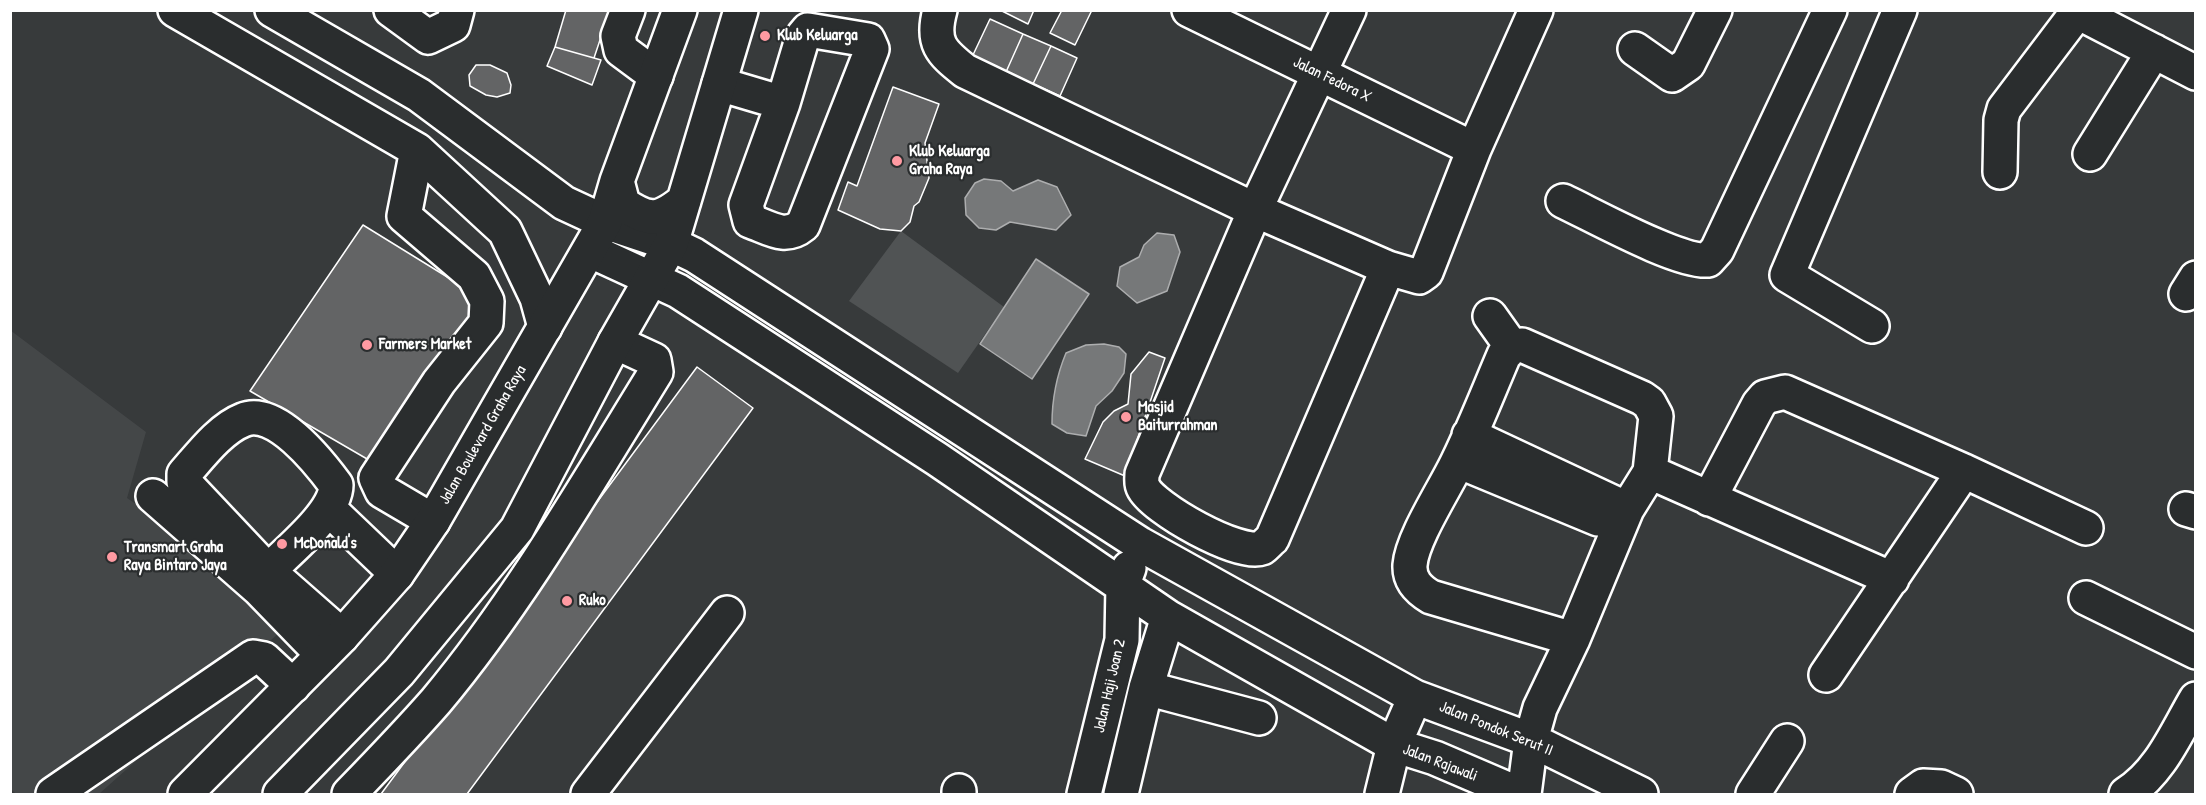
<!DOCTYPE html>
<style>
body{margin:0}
#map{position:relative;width:2206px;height:805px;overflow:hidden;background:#373a3b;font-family:"Patrick Hand",sans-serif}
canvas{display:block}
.frame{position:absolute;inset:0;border:12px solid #fff;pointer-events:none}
</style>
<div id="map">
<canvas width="2206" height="805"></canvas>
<div class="frame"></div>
</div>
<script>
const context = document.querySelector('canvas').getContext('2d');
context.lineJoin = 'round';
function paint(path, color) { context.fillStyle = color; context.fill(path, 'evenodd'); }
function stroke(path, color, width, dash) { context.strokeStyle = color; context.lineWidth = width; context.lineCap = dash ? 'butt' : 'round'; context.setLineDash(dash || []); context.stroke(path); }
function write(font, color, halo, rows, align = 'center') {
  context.font = font + ' "Patrick Hand",sans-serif'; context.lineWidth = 4.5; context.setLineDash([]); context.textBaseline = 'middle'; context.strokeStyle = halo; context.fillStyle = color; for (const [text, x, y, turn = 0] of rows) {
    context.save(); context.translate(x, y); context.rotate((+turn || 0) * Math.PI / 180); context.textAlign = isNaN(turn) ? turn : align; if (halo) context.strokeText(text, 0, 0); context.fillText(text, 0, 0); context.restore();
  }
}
paint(new Path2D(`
 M 10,330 L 146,432 L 127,498 L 299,615 L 99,794 L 16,794 L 11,789 Z`), '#444748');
paint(new Path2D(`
 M 901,231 L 1004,307 L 958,373 L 849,301 Z`), '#505354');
const water = new Path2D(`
 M 984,179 L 1001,181 L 1013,191 L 1038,180 L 1057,187 L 1071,215 L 1056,230 L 1010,222 L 996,230 L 979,228 L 966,215 L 965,198 L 975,183 Z
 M 1157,233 L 1174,235 L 1180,252 L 1167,291 L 1137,303 L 1117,286 L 1120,267 L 1139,257 L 1144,245 Z
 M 1036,259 L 1089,294 L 1032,379 L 980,344 Z
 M 1104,344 L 1119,347 L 1126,354 L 1124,373 L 1112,391 L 1096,406 L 1086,436 L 1067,433 L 1052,424 C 1052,399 1056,377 1066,353 L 1086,345 Z`);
paint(water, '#767879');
stroke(water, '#adaeaf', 1.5);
const building = new Path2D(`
 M 566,10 L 610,10 L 594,58 L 555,47 Z
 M 1000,10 L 1034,10 L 1028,24 Z
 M 1062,10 L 1092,10 L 1075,45 L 1050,33 Z
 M 990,19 L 1023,34 L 1006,72 L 972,57 Z
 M 1023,34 L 1051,46 L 1033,84 L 1006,72 Z
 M 1051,46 L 1077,58 L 1060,96 L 1033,84 Z
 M 555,47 L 601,60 L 592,85 L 547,66 Z
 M 476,65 L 490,65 L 507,73 L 511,85 L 510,93 L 497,97 L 486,95 L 470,86 L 469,75 Z
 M 893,87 L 939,104 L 925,143 L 929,178 L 919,202 L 914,206 L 910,222 L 901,231 L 880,229 L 838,210 L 848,182 L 857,186 Z
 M 363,225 L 483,299 L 374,463 L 250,391 Z
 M 1149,352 L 1165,358 L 1125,476 L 1085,459 L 1103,422 L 1114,411 L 1128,404 L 1131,374 Z
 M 697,367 L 753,408 L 467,794 L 381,794 Z`);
paint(building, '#636465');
stroke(building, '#fff', 1.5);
const minor = new Path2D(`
 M 175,10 L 417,150 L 505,231 L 537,298 L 545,327
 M 272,10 L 419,95 L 564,203 L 605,222 L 671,244 L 694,255 L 1140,544 L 1415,697 L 1531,740 L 1641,794
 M 391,10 L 428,37 L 453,25 L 457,10
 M 628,10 L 618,36 L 621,50 L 656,76
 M 940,10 C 931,43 941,52 965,71 L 1255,210 L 1388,268 L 1419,277 L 1426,272 L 1474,149 L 1536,10
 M 1189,10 L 1474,149
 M 1349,10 L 1255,210 L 1142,474 C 1142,478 1141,484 1143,487 C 1152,508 1240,557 1262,548 C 1265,546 1269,541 1272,539 L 1388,268
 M 2074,10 L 2196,73
 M 808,30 L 868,40 L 872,49 L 803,225 C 785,240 770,228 750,221 L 746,205 L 783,103 L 803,36 Z
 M 1635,49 L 1672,75 L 1688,64 L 1715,10
 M 719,84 L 783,103
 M 417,150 L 404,216 L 474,276 L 487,301 L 486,323 L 439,382 L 376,478 L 382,491 L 433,521
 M 2090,154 L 2154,51
 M 2000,172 L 2001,120 L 2004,109 L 2079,10
 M 1563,201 C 1593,215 1679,263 1708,260 L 1717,250 L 1830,10
 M 591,251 L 678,291 L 937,459 L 1168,617 L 1394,745 L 1435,758 L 1519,794
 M 2186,294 L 2196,278
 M 1490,316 L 1512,347
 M 1872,326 L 1787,275 L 1900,10
 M 1469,435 L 1627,509
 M 1458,461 L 1598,519
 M 1650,472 L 1892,579
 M 153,496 L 259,589 L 323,655
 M 1709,499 L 1759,404 L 1765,397 L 1785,392 L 1964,471 L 2086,528
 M 329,509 L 397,574
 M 2186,509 L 2196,512
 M 268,571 C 288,551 336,513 336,485 C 319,462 275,406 243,420 C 220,429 200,456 184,474 L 184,482 L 268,571 L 342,636
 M 2086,598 L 2196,652
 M 1826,675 L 1964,471
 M 1146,688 L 1259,718
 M 53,794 L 253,657 L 264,659 L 293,686
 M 349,794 C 378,764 408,733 436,701 C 519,602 588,482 656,372 L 654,360 L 615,342
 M 588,794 L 727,613
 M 959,794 L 959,791
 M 1084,794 L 1122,640 L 1123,584 L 1129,568
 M 1121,794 L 1146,688 L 1168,617
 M 1382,794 L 1394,745 L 1415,697
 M 1524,794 L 1531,740 L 1540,708 L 1573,639 L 1627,509 L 1650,472 L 1656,416 L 1649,403 L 1642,398 L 1522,345 L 1512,347 L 1504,355 C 1489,390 1475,426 1458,461 C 1446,487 1412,538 1410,565 C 1409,581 1419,590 1431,597 L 1573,639
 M 1753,794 L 1787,741
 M 1912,794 L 1923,786 L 1941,787 L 1956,794
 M 2126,794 C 2160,773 2176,733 2196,699`);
const major = new Path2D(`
 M 617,181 L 623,204 C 650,222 659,221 684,201
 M 185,794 L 342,636 L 397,574 L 433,521 L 605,222 L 617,181 L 680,10
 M 280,794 L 399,672 L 517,529 L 615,342 L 671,244 L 741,10`);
stroke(minor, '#fff', 38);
stroke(major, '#fff', 38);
stroke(minor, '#2a2d2e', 33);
stroke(major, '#2a2d2e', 33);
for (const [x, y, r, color] of [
 [765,36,6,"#ff9aa2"],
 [897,161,6,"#ff9aa2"],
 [367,345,6,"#ff9aa2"],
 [1126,417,6,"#ff9aa2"],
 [282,544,6,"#ff9aa2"],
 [112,557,6,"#ff9aa2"],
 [567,601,6,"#ff9aa2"]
]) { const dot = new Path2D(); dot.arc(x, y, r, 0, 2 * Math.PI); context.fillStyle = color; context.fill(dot); stroke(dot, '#2a2d2e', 2); }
write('bold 16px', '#fff', '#2a2d2e', [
 ["Klub Keluarga",777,36],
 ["Klub Keluarga",909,152],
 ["Graha Raya",909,170],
 ["Farmers Market",379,345],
 ["Masjid",1138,408],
 ["Baiturrahman",1138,426],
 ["McDonald's",294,544],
 ["Transmart Graha",124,548],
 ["Raya Bintaro Jaya",124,566],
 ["Ruko",579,601]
], 'left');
write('16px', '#fff', '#2a2d2e', [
 ["Jalan Fedora X",1332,80,26],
 ["Jalan Boulevard Graha Raya",483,435,-60],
 ["Jalan Haji Joan 2",1110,686,-77],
 ["Jalan Pondok Serut II",1496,729,22],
 ["Jalan Rajawali",1440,763,21]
]);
</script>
